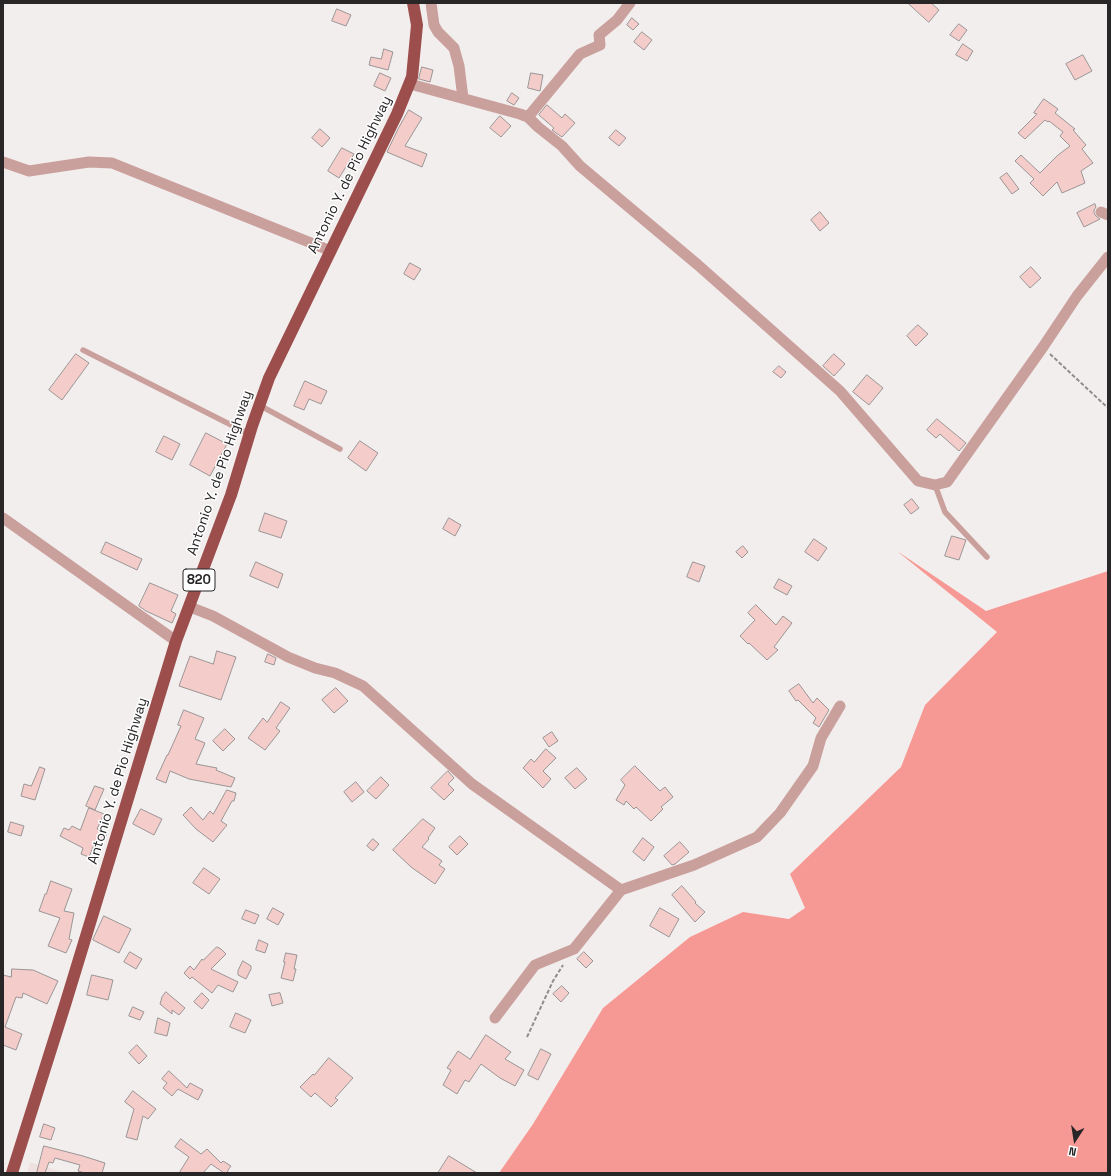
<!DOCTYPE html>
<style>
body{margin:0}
#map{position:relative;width:1111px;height:1176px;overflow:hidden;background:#f3eeee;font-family:"Space Grotesk",sans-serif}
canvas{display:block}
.frame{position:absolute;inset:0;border:4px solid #282626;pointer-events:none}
.north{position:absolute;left:1055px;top:1120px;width:40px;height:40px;-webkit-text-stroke:3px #fff;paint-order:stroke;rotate:192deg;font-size:11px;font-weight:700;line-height:16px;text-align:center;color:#282626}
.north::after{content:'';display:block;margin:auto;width:14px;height:18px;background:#282626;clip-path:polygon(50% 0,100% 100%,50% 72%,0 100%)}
</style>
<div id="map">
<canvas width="1111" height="1176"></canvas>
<div class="frame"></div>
<div class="north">N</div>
</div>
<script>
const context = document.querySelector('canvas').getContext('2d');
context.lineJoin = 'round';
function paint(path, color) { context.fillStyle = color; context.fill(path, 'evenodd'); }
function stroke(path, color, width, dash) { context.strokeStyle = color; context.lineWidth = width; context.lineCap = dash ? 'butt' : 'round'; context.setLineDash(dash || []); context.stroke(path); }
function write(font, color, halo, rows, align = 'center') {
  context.font = font + ' "Space Grotesk",sans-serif'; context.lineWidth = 3; context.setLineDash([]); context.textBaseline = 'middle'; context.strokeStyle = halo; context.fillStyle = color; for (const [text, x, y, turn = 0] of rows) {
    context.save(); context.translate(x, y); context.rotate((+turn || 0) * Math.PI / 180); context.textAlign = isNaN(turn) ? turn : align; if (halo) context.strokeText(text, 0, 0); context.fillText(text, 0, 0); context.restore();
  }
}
paint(new Path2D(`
 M 30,1162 L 65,1173 L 27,1173 Z`), '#efe1e0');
paint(new Path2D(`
 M 897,551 L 986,611 L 1108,571 L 1108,1173 L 499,1173 L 533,1124 L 603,1008 L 690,937 L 743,912 L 789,919 L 805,908 L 790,874 L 901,767 L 925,705 L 997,632 Z`), '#f69994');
const building = new Path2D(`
 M 908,3 L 931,3 L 939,10 L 929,22 Z
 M 337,9 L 351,15 L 346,26 L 332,21 Z
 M 632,18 L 639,24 L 633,30 L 627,25 Z
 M 959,24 L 967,30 L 959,41 L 950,35 Z
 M 642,32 L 652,40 L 644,50 L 634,42 Z
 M 963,44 L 973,51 L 967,61 L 956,55 Z
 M 384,49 L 393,52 L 388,70 L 369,65 L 371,57 L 381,59 Z
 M 1083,55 L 1092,71 L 1075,80 L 1066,64 Z
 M 422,67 L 433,70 L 430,82 L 419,79 Z
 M 380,73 L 391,78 L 385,91 L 374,86 Z
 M 531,73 L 543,75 L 540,91 L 528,88 Z
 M 512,93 L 519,98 L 514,105 L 507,101 Z
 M 1044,99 L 1058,109 L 1055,113 L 1075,129 L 1073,130 L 1086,145 L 1082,149 L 1093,163 L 1081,171 L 1085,183 L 1062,193 L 1057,182 L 1043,196 L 1030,183 L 1034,179 L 1015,161 L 1021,155 L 1040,173 L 1058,155 L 1070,146 L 1060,136 L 1063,132 L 1049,121 L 1048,122 L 1045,120 L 1025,139 L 1018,133 L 1037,114 L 1034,113 Z
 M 547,105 L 562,118 L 565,114 L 575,123 L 562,137 L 552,130 L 554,128 L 539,115 Z
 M 409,110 L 422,118 L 405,146 L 427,154 L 422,167 L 387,152 L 398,129 Z
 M 500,116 L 511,126 L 501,137 L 490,128 Z
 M 320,129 L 330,138 L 322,147 L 312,138 Z
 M 616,130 L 626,138 L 619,146 L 609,138 Z
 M 342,148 L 354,154 L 339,178 L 328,171 Z
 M 1007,173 L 1019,189 L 1012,194 L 1000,178 Z
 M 1095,204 L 1096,207 L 1094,210 L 1094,213 L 1096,216 L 1100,219 L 1084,227 L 1077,213 Z
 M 820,212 L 829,223 L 820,231 L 811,220 Z
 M 410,263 L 421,269 L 414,280 L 404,274 Z
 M 1031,267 L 1041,278 L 1030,288 L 1020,277 Z
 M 918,325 L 928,334 L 916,346 L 907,336 Z
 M 76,354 L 89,363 L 62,400 L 49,390 Z
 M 834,354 L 845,364 L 834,376 L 823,366 Z
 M 779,366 L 786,372 L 781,378 L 773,372 Z
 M 867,375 L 883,388 L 869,405 L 853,392 Z
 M 305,381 L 327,391 L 321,404 L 309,399 L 304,410 L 294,406 Z
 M 937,419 L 966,443 L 959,451 L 940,434 L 936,438 L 927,430 Z
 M 206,433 L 227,444 L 210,476 L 190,465 Z
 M 164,436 L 180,444 L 172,460 L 156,452 Z
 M 360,441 L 378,453 L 366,471 L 348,458 Z
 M 912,499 L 919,508 L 911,514 L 904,505 Z
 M 265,513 L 287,521 L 281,538 L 259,531 Z
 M 449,518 L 461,525 L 455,536 L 443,529 Z
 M 952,536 L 966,540 L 959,560 L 945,556 Z
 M 814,539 L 827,548 L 818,561 L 805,552 Z
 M 106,542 L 142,559 L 137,570 L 101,553 Z
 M 743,546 L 748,552 L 742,558 L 736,552 Z
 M 256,562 L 283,574 L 278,588 L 250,576 Z
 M 693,562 L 705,566 L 699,582 L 687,577 Z
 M 779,579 L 792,586 L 787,595 L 774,588 Z
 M 150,583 L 178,595 L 171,611 L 176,614 L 172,623 L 146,611 L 139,606 Z
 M 756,605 L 776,625 L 783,616 L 792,623 L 774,647 L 778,650 L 767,660 L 749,643 L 748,644 L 740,636 L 755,620 L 748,613 Z
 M 217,651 L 236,657 L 221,700 L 179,686 L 190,656 L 213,664 Z
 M 268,654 L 276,658 L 274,665 L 265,662 Z
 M 799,684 L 813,703 L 817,698 L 829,710 L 819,727 L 813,723 L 816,718 L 798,700 L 796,701 L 789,691 Z
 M 336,688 L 348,701 L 334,713 L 322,700 Z
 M 281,702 L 290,708 L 276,728 L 280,731 L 265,750 L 248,738 L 263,718 L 267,722 Z
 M 184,710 L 204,718 L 195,739 L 205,743 L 196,764 L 217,768 L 216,770 L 235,778 L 231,787 L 189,779 L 170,771 L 166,783 L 156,779 L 167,755 L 168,755 L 181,726 L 178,725 Z
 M 225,729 L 235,739 L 223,751 L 213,741 Z
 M 552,732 L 558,741 L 549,747 L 543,738 Z
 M 546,749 L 556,758 L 543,771 L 551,779 L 543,788 L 523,768 L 531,759 L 534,762 Z
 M 635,766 L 660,791 L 665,787 L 673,797 L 661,807 L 663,809 L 651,821 L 636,807 L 634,809 L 626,801 L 624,805 L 616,800 L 625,785 L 621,780 Z
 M 40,767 L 45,769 L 35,800 L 21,796 L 24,784 L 31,786 Z
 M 577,768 L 587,779 L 575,789 L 565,778 Z
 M 448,771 L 454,778 L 448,784 L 454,790 L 444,800 L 431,788 Z
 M 381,777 L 389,785 L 376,799 L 367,791 Z
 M 356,782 L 364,792 L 352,802 L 344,792 Z
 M 95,786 L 104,789 L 95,810 L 86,806 Z
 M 227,790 L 236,793 L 234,801 L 232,801 L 221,821 L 227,825 L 213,842 L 196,829 L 183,815 L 191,807 L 203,820 L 210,811 L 213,814 Z
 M 89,808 L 104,814 L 97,829 L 107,833 L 103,843 L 96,840 L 89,857 L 81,854 L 83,848 L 60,836 L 64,828 L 69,830 L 72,826 L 80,830 Z
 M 141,809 L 162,819 L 154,835 L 133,824 Z
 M 423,819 L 435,828 L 428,838 L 429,839 L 422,847 L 442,861 L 439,865 L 445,869 L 435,884 L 411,867 L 393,850 Z
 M 11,822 L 24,826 L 21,836 L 8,832 Z
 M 460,836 L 468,844 L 457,855 L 449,847 Z
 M 643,838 L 654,847 L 644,861 L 633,852 Z
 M 373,839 L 379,844 L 373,851 L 367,846 Z
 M 680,842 L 689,852 L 675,864 L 672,865 L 664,856 Z
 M 204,868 L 220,879 L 209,894 L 193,883 Z
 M 51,881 L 72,889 L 64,911 L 74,913 L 69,939 L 72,940 L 66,953 L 48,946 L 60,918 L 39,911 L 45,894 L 46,894 Z
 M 682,886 L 696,902 L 695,903 L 705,912 L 695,922 L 672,895 Z
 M 273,908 L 284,914 L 278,925 L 267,919 Z
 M 660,908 L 679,919 L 669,937 L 650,926 Z
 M 246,910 L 259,915 L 255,924 L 242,919 Z
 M 104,916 L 131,929 L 119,953 L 93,940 Z
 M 259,940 L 268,944 L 265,953 L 256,950 Z
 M 217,947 L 221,949 L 226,954 L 211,969 L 238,982 L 233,992 L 218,985 L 212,993 L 192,977 L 190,979 L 184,973 L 190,966 L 194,970 L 202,959 L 203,960 Z
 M 130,952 L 142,959 L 136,969 L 124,962 Z
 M 584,952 L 593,961 L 586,968 L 577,959 Z
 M 286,953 L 297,955 L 294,969 L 296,969 L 293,981 L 281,978 L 285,962 L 284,962 Z
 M 243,961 L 251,966 L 251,969 L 246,979 L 238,975 L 238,971 Z
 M 12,969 L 33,970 L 58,981 L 47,1004 L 23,993 L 22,998 L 16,997 L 5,1027 L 22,1034 L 16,1050 L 3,1045 L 3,975 L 11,977 Z
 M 92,975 L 113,980 L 108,1000 L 87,995 Z
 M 562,986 L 569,993 L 561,1002 L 553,994 Z
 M 166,992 L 185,1008 L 179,1015 L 172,1010 L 172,1014 L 160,1004 L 162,997 Z
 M 202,993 L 209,1000 L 202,1009 L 194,1002 Z
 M 280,993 L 283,1003 L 272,1006 L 269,995 Z
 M 133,1007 L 144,1012 L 140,1020 L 129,1016 Z
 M 236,1013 L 251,1020 L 245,1033 L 230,1027 Z
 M 158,1018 L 170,1023 L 167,1036 L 155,1033 Z
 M 486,1035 L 511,1052 L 505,1059 L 524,1070 L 515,1086 L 500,1078 L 481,1064 L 469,1082 L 465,1080 L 457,1094 L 443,1085 L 451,1070 L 447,1068 L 458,1051 L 470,1059 Z
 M 137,1045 L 147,1056 L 139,1064 L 129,1053 Z
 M 541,1049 L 551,1054 L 538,1080 L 528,1075 Z
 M 329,1058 L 353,1078 L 335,1098 L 338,1100 L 331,1107 L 315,1093 L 311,1097 L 300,1087 L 313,1074 L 314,1075 Z
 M 169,1071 L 187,1088 L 190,1083 L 203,1090 L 198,1100 L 178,1089 L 172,1096 L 163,1088 L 167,1083 L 162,1079 Z
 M 133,1091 L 156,1109 L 148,1119 L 143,1116 L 137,1140 L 126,1137 L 134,1109 L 125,1102 Z
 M 44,1124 L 55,1128 L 51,1140 L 40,1137 Z
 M 181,1139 L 201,1154 L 207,1149 L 221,1163 L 223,1161 L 231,1166 L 228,1170 L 228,1171 L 227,1173 L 224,1173 L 211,1164 L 203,1173 L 179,1173 L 189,1157 L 175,1147 Z
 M 44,1146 L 83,1156 L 105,1163 L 102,1173 L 85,1173 L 78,1171 L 80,1165 L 55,1158 L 53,1163 L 49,1162 L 45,1173 L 37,1173 Z
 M 449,1156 L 477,1173 L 438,1173 Z`);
paint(building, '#f4ccc9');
stroke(building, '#9a9595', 1);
stroke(new Path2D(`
 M 1050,354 L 1108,408
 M 527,1037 L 553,981 L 563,965`), '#908d8d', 2, [4, 2]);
stroke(new Path2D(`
 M 83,350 L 249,434
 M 259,405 L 340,449
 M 935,485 L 945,512 L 987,557`), '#caa09d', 5.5);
stroke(new Path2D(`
 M 431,3 L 434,25 L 438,32 L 454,48 L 459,66 L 463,98
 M 630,3 L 617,20 L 599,35 L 600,45 L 580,54 L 528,117 L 538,127 L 562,146 L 580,166 L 698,265 L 840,391 L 918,481 L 935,485 L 947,482 L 1043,347 L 1077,296 L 1108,257
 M 410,84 L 520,114 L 528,117
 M 3,162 L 29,171 L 89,162 L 112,163 L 331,251
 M 1101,212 L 1108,215
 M 3,518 L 176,641
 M 190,607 L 213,616 L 288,657 L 315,668 L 335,673 L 363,686 L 472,784 L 621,890
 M 495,1018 L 535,965 L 574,949 L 621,890 L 694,865 L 757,837 L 780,813 L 813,766 L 821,738 L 840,706`), '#caa09d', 11);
stroke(new Path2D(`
 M 12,1173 L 65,1005 L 176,641 L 231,495 L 252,426 L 269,378 L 397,114 L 412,77 L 417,25 L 413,3`), '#9c4e4c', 12);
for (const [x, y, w] of [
 [199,580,32]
]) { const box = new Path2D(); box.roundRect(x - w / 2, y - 11, w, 22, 3); context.fillStyle = '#fff'; context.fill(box); stroke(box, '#282626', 1); }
write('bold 13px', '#282626', null, [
 ["820",199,580]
]);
write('14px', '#282626', '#fff', [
 ["Antonio Y. de Pio Highway",350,175,-64],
 ["Antonio Y. de Pio Highway",220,473,-71],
 ["Antonio Y. de Pio Highway",118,781,-73]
]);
</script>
